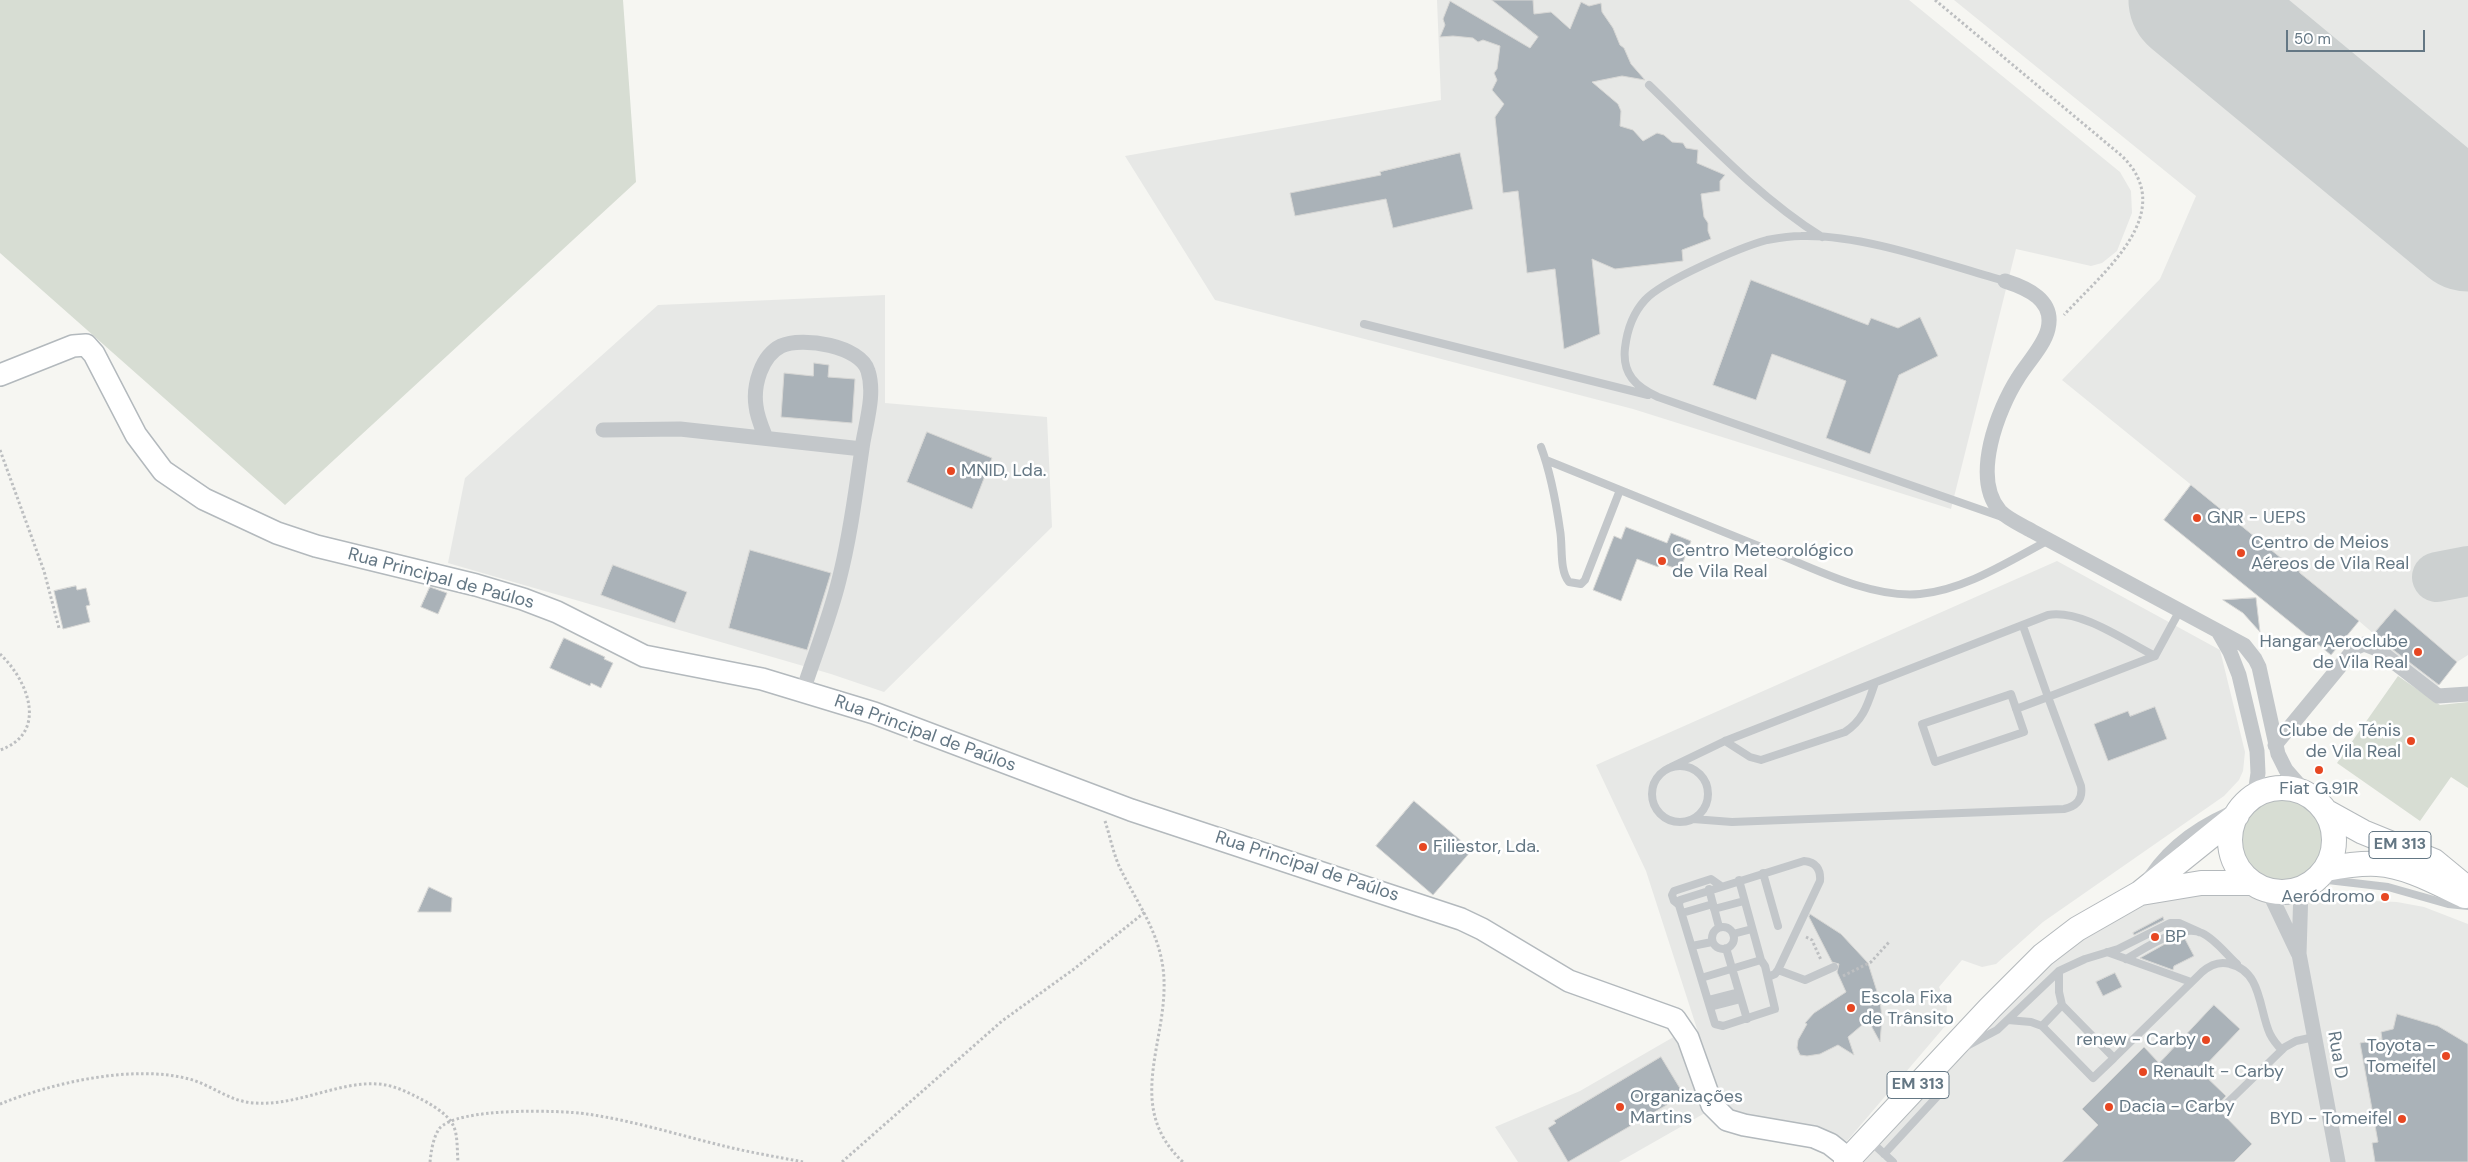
<!DOCTYPE html>
<meta charset="utf-8">
<style>
body{margin:0}
#map{position:relative;width:2468px;height:1162px;overflow:hidden;background:#f6f6f2;font-family:"DM Sans",sans-serif}
canvas{display:block}
.scale{position:absolute;left:2286px;top:30px;width:139px;height:22px;box-sizing:border-box;border:2px solid #647784;border-top:0;padding-left:6px;font-size:15px;line-height:18px;white-space:nowrap;color:#647784;-webkit-text-stroke:4px #fff;paint-order:stroke}
</style>
<div id="map">
<canvas width="2468" height="1162"></canvas>
<div class="scale">50 m</div>
</div>
<script>
const context = document.querySelector('canvas').getContext('2d');
context.lineJoin = 'round';
function paint(path, color) { context.fillStyle = color; context.fill(path, 'evenodd'); }
function stroke(path, color, width, dash) { context.strokeStyle = color; context.lineWidth = width; context.lineCap = dash ? 'butt' : 'round'; context.setLineDash(dash || []); context.stroke(path); }
function write(font, color, halo, rows, align = 'center') {
  context.font = font + ' "DM Sans",sans-serif'; context.lineWidth = 5; context.setLineDash([]); context.textBaseline = 'middle'; context.strokeStyle = halo; context.fillStyle = color; for (const [text, x, y, turn = 0] of rows) {
    context.save(); context.translate(x, y); context.rotate((+turn || 0) * Math.PI / 180); context.textAlign = isNaN(turn) ? turn : align; if (halo) context.strokeText(text, 0, 0); context.fillText(text, 0, 0); context.restore();
  }
}
paint(new Path2D(`
 M 1437,0 L 1909,0 L 2120,172 L 2131,191 L 2132,213 L 2117,251 L 2102,263 L 2091,266 L 2016,249 L 1951,509 L 1633,409 L 1215,300 L 1125,156 L 1441,100 Z
 M 1954,0 L 2468,0 L 2468,655 L 2457,662 L 2435,689 L 2372,636 L 2374,634 L 2359,621 L 2062,380 L 2160,279 L 2196,196 Z
 M 885,295 L 885,403 L 1047,417 L 1052,527 L 884,692 L 831,674 L 448,563 L 465,478 L 658,305 Z
 M 2057,561 L 2220,650 L 2245,752 L 2243,771 L 2239,780 L 2224,796 L 2043,922 L 1996,964 L 1982,967 L 1962,960 L 1939,987 L 1947,1005 L 1946,1025 L 1847,1141 L 1812,1126 L 1739,1114 L 1731,1110 L 1719,1097 L 1646,871 L 1596,765 Z
 M 2197,894 L 2397,902 L 2424,907 L 2468,924 L 2468,1162 L 1864,1162 L 2016,993 L 2064,950 L 2155,897 Z
 M 1677,1035 L 1705,1113 L 1619,1162 L 1518,1162 L 1495,1127 L 1580,1091 Z`), '#e7e8e6');
paint(new Path2D(`
 M 0,0 L 623,0 L 636,182 L 285,505 L 0,253 Z
 M 2398,676 L 2440,705 L 2468,702 L 2468,788 L 2451,777 L 2420,821 L 2337,763 Z
 M2242 840a40 40 0 1 1 80 0a40 40 0 1 1-80 0Z`), '#d7ddd3');
stroke(new Path2D(`
 M 2437,577 L 2468,571`), '#ccd0d0', 50);
stroke(new Path2D(`
 M 2191,0 L 2468,229`), '#ccd0d0', 125);
const building = new Path2D(`
 M 1492,0 L 1533,0 L 1534,14 L 1551,12 L 1570,29 L 1581,2 L 1589,6 L 1601,3 L 1602,12 L 1613,28 L 1620,45 L 1624,48 L 1631,64 L 1645,80 L 1622,76 L 1592,82 L 1618,104 L 1621,111 L 1620,126 L 1633,130 L 1643,141 L 1657,133 L 1664,135 L 1672,142 L 1683,143 L 1686,148 L 1698,150 L 1697,163 L 1725,175 L 1720,181 L 1720,191 L 1701,194 L 1704,217 L 1708,223 L 1708,231 L 1711,239 L 1682,250 L 1683,261 L 1615,269 L 1592,259 L 1600,334 L 1564,349 L 1555,269 L 1527,273 L 1518,191 L 1503,193 L 1495,117 L 1504,104 L 1492,90 L 1497,80 L 1494,73 L 1497,69 L 1500,46 L 1483,40 L 1478,42 L 1473,38 L 1453,36 L 1440,37 L 1445,25 L 1443,19 L 1450,1 L 1530,48 L 1538,37 Z
 M 1460,153 L 1473,209 L 1393,228 L 1386,199 L 1295,216 L 1290,193 L 1381,175 L 1380,172 Z
 M 1751,280 L 1868,325 L 1871,318 L 1898,328 L 1920,317 L 1938,356 L 1899,375 L 1870,454 L 1826,438 L 1846,381 L 1772,354 L 1756,400 L 1713,385 Z
 M 814,363 L 829,365 L 828,377 L 855,379 L 852,423 L 781,417 L 784,373 L 813,376 Z
 M 927,432 L 992,458 L 972,509 L 907,482 Z
 M 2191,485 L 2281,558 L 2293,560 L 2300,573 L 2359,621 L 2331,655 L 2164,520 Z
 M 1626,527 L 1667,543 L 1671,533 L 1691,541 L 1680,570 L 1660,563 L 1658,567 L 1637,559 L 1621,601 L 1593,590 L 1614,536 L 1621,539 Z
 M 750,550 L 831,573 L 807,650 L 729,628 Z
 M 613,565 L 687,592 L 675,623 L 601,595 Z
 M 76,586 L 77,590 L 86,588 L 90,605 L 86,606 L 90,622 L 63,629 L 54,591 Z
 M 430,587 L 447,593 L 438,614 L 421,607 Z
 M 2256,598 L 2260,632 L 2243,613 L 2223,600 Z
 M 2395,609 L 2457,662 L 2439,685 L 2383,642 L 2372,636 Z
 M 564,638 L 605,657 L 604,659 L 613,663 L 601,688 L 591,683 L 590,686 L 550,668 Z
 M 2155,707 L 2167,739 L 2108,761 L 2094,724 L 2128,711 L 2130,716 Z
 M 1414,801 L 1472,850 L 1433,895 L 1376,846 Z
 M 429,887 L 452,898 L 451,912 L 418,912 Z
 M 1810,914 L 1841,934 L 1868,963 L 1880,1001 L 1882,1018 L 1880,1042 L 1868,1020 L 1848,1037 L 1854,1055 L 1838,1045 L 1820,1054 L 1807,1056 L 1800,1055 L 1797,1048 L 1798,1040 L 1807,1024 L 1805,1023 L 1814,1013 L 1846,992 L 1837,972 L 1839,964 L 1832,962 L 1809,917 Z
 M 2163,917 L 2164,920 L 2134,935 L 2133,933 Z
 M 2185,939 L 2194,956 L 2174,966 L 2173,970 L 2140,958 L 2165,944 L 2175,940 L 2176,943 Z
 M 2115,973 L 2122,987 L 2103,996 L 2096,982 Z
 M 2214,1005 L 2240,1029 L 2200,1071 L 2226,1096 L 2216,1107 L 2217,1113 L 2223,1114 L 2252,1144 L 2234,1162 L 2062,1162 L 2098,1125 L 2082,1109 L 2144,1047 L 2159,1063 Z
 M 2397,1014 L 2438,1026 L 2468,1044 L 2468,1162 L 2375,1162 L 2372,1143 L 2378,1142 L 2360,1043 L 2382,1039 L 2381,1032 L 2393,1029 Z
 M 1661,1057 L 1684,1095 L 1568,1162 L 1548,1128 L 1556,1123 L 1554,1121 Z`);
paint(building, '#aab2b8');
stroke(building, '#d7d7d5', 1);
const secondary = new Path2D(`
 M 0,375 L 73,346 L 86,345 L 94,354 L 136,435 L 163,471 L 204,499 L 277,533 L 316,546 L 476,585 L 523,599 L 557,612 L 644,656 L 762,679 L 874,713 L 1131,810 L 1461,919 L 1482,929 L 1569,981 L 1675,1019 L 1688,1038 L 1712,1105 L 1727,1120 L 1744,1125 L 1814,1137 L 1830,1144 L 1849,1159`);
const primary = new Path2D(`
 M2230 840a52 52 0 1 1 104 0a52 52 0 1 1-104 0Z
 M 2325,811 L 2363,832 L 2434,861 L 2468,889
 M 2326,869 C 2342,866 2360,863 2377,864 C 2408,866 2437,883 2465,896
 M 2141,893 L 2201,883 L 2253,883
 M 1846,1162 L 1990,1008 L 2043,955 L 2077,929 L 2140,893 L 2237,815`);
stroke(secondary, '#b3b9bd', 24);
stroke(primary, '#b4b9bc', 26);
stroke(new Path2D(`
 M 1935,0 L 2122,156 C 2180,213 2102,273 2064,315
 M 0,450 L 44,571 L 59,628
 M 0,654 C 28,680 49,733 0,750
 M 1105,821 C 1110,836 1113,853 1120,868 C 1136,901 1158,930 1163,968 C 1172,1037 1121,1104 1183,1162
 M 1806,937 L 1812,940 L 1821,960
 M 1843,976 L 1871,962 L 1890,941
 M 0,1104 C 52,1083 133,1064 189,1079 C 212,1085 230,1102 255,1103 C 298,1106 339,1081 378,1084 C 393,1085 405,1091 417,1097 C 429,1103 447,1113 453,1125 C 458,1134 457,1151 458,1162
 M 430,1162 C 431,1152 433,1138 439,1129 C 456,1107 560,1110 587,1114 C 635,1121 682,1136 728,1147 C 753,1153 778,1157 803,1162
 M 842,1162 L 1002,1021 L 1074,969 L 1145,912`), '#bdbfc1', 3, [2.5, 2.5]);
stroke(new Path2D(`
 M 1649,85 C 1704,138 1757,196 1822,237
 M 1364,324 L 1648,395
 M 1541,447 C 1551,474 1556,502 1560,530 C 1563,546 1559,570 1569,582 L 1581,584 L 1585,580 L 1620,490
 M 1546,460 C 1617,489 1689,518 1761,547 C 1807,565 1869,599 1920,594 C 1965,590 2009,561 2049,540
 M 2002,517 L 1658,397 C 1636,387 1622,374 1625,348 C 1627,331 1633,313 1645,300 C 1662,281 1741,247 1767,240 C 1778,238 1790,236 1801,236 C 1864,234 1944,264 2005,281
 M 2023,626 L 2048,697 L 2155,656
 M 2011,694 L 2024,732 L 1935,762 L 1922,724 Z
 M 1725,741 L 1750,757 L 1761,760 L 1845,732 C 1864,720 1868,703 1875,683
 M1652 794a28 28 0 1 1 56 0a28 28 0 1 1-56 0Z
 M 1671,767 L 1725,741 L 2048,615 C 2081,609 2125,641 2155,656 L 2180,610
 M 1693,819 L 1732,822 L 2064,809 C 2077,806 2083,799 2081,786 L 2048,697 L 2016,709
 M 1763,873 L 1778,926
 M 2148,875 C 2171,840 2207,818 2245,804
 M 2319,879 L 2388,887 L 2448,904 L 2468,906
 M 1739,880 L 1761,960
 M 1709,889 L 1719,927
 M 1679,905 L 1674,901 L 1672,895 L 1674,891 L 1711,879 L 1721,886
 M 1714,909 L 1744,901
 M 1682,913 L 1713,904
 M1712 938a11 11 0 1 1 22 0a11 11 0 1 1-22 0Z
 M 1733,934 L 1752,929
 M 1692,946 L 1712,942
 M 1726,948 L 1747,1019
 M 2107,952 L 2191,982
 M 2126,959 C 2144,949 2181,923 2202,933 C 2215,939 2226,954 2237,964
 M 1778,970 L 1805,980 L 1834,967
 M 2059,971 L 2059,992 L 2062,1005
 M 1701,978 L 1761,960 L 1765,966 L 1775,1009 L 1723,1026 L 1715,1024 L 1679,905 L 1680,900 L 1804,861 C 1816,862 1821,869 1820,881 L 1778,970 L 1775,974 L 1768,977
 M 1708,1000 L 1739,992
 M 2062,1005 L 2114,1058 L 2093,1078 L 2042,1026 Z
 M 1710,1007 L 1741,999
 M 2008,1020 L 2031,1022 L 2042,1026
 M 1963,1048 L 1997,1030 L 2059,971 L 2085,959 L 2118,949 L 2170,923 L 2179,923 L 2199,932
 M 2114,1058 L 2202,972 C 2210,965 2220,961 2230,964 C 2262,971 2259,1011 2270,1034 C 2273,1040 2277,1045 2282,1050
 M 2221,1109 L 2285,1047 L 2296,1041 L 2314,1037
 M 1869,1140 L 1893,1162
 M 1884,1154 L 1945,1088 L 1931,1074`), '#c3c7ca', 8);
stroke(new Path2D(`
 M 2005,281 C 2027,288 2055,300 2048,329 C 2044,346 2027,363 2018,378 C 1998,409 1971,478 2000,511 C 2009,520 2022,525 2032,531 L 2244,645 L 2255,659 L 2259,667 L 2278,754 L 2286,770 L 2306,793
 M 603,430 L 680,429 L 862,449
 M 766,438 C 762,428 757,417 756,406 C 753,386 761,356 781,346 C 802,336 861,346 868,371 C 875,393 867,419 863,442 C 856,488 851,534 839,580 C 830,617 815,654 803,691
 M 2218,631 L 2230,652 L 2239,675 L 2257,751 L 2258,773 L 2255,794
 M 2275,745 L 2355,648 L 2364,644 L 2377,649 L 2438,696 L 2468,694
 M 2301,889 L 2299,954 L 2338,1162
 M 2268,890 L 2298,953`), '#c3c7ca', 15);
stroke(secondary, '#fff', 21);
stroke(primary, '#fff', 24);
for (const [x, y, r, color] of [
 [951,471,5,"#e74722"],
 [2197,518,5,"#e74722"],
 [2241,553,5,"#e74722"],
 [1662,561,5,"#e74722"],
 [2418,652,5,"#e74722"],
 [2411,741,5,"#e74722"],
 [2319,770,5,"#e74722"],
 [1423,847,5,"#e74722"],
 [2385,897,5,"#e74722"],
 [2155,937,5,"#e74722"],
 [1851,1008,5,"#e74722"],
 [2206,1040,5,"#e74722"],
 [2446,1056,5,"#e74722"],
 [2143,1072,5,"#e74722"],
 [1620,1107,5,"#e74722"],
 [2109,1107,5,"#e74722"],
 [2402,1119,5,"#e74722"]
]) { const dot = new Path2D(); dot.arc(x, y, r, 0, 2 * Math.PI); context.fillStyle = color; context.fill(dot); stroke(dot, '#fff', 2); }
for (const [x, y, w] of [
 [2400,845,62],
 [1918,1085,62]
]) { const box = new Path2D(); box.roundRect(x - w / 2, y - 13.5, w, 27, 4); context.fillStyle = '#fff'; context.fill(box); stroke(box, '#647784', 1); }
write('bold 16px', '#647784', null, [
 ["EM 313",2400,845],
 ["EM 313",1918,1085]
]);
write('18px', '#647784', '#fff', [
 ["MNID, Lda.",961,471],
 ["GNR - UEPS",2207,518],
 ["Centro de Meios",2251,543],
 ["Aéreos de Vila Real",2251,564],
 ["Centro Meteorológico",1672,551],
 ["de Vila Real",1672,572],
 ["Hangar Aeroclube",2408,642,"right"],
 ["de Vila Real",2408,663,"right"],
 ["Clube de Ténis",2401,731,"right"],
 ["de Vila Real",2401,752,"right"],
 ["Fiat G.91R",2319,789,"center"],
 ["Filiestor, Lda.",1433,847],
 ["Aeródromo",2375,897,"right"],
 ["BP",2165,937],
 ["Escola Fixa",1861,998],
 ["de Trânsito",1861,1019],
 ["renew - Carby",2196,1040,"right"],
 ["Toyota -",2436,1046,"right"],
 ["Tomeifel",2436,1067,"right"],
 ["Renault - Carby",2153,1072],
 ["Organizações",1630,1097],
 ["Martins",1630,1118],
 ["Dacia - Carby",2119,1107],
 ["BYD - Tomeifel",2392,1119,"right"]
], 'left');
write('18px', '#647784', '#fff', [
 ["Rua Principal de Paúlos",441,579,15],
 ["Rua Principal de Paúlos",925,734,20],
 ["Rua Principal de Paúlos",1307,867,18],
 ["Rua D",2337,1055,80]
]);
</script>
